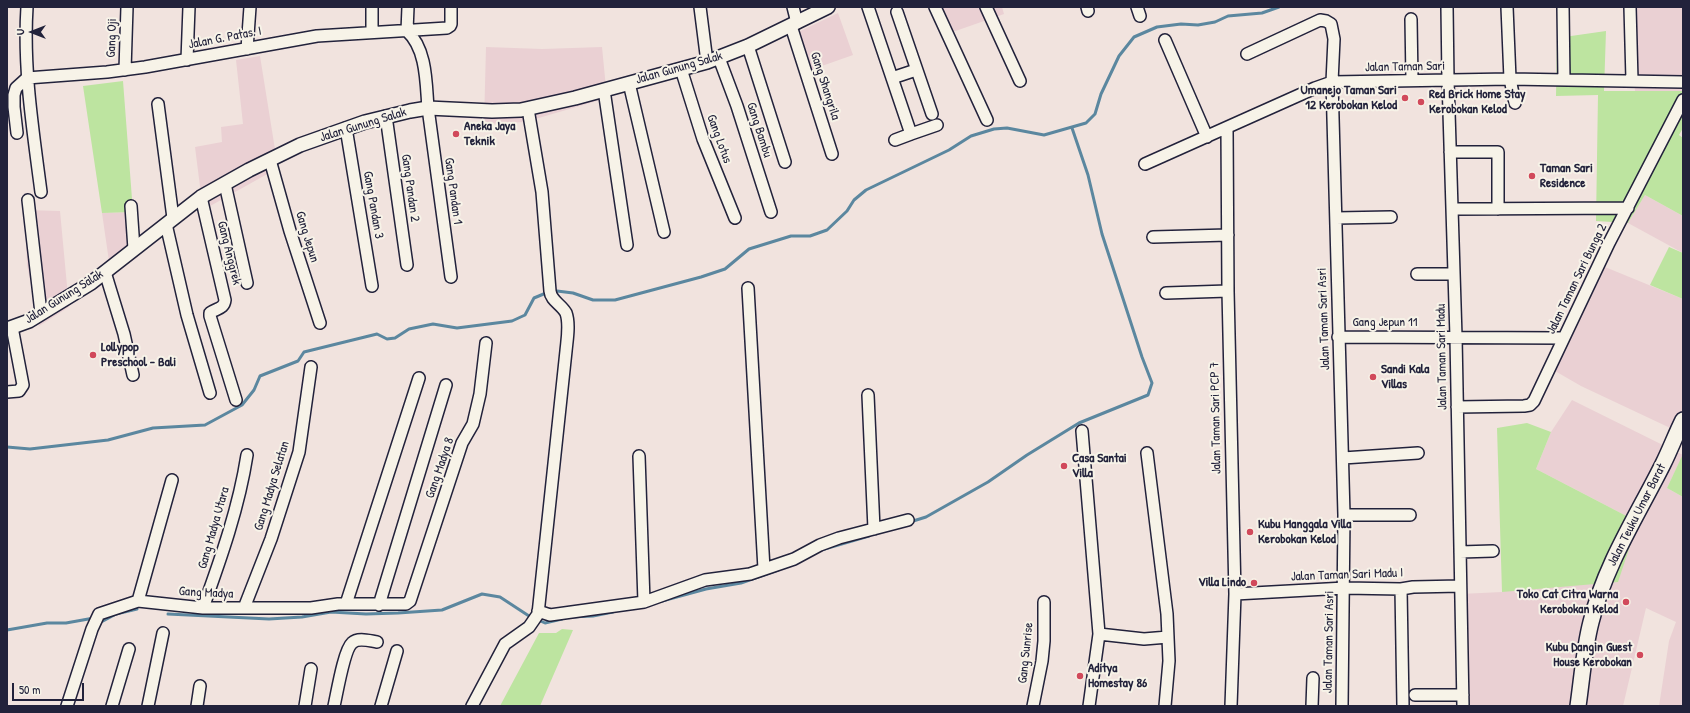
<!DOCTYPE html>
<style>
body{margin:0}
#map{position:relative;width:1690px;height:713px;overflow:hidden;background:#f1e3de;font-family:"Patrick Hand",sans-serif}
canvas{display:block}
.frame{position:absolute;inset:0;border:8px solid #22223b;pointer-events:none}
.north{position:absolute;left:12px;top:12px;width:40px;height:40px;-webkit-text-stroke:3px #f7f3e8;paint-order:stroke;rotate:270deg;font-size:11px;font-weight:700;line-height:16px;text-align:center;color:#22223b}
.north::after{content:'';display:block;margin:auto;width:14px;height:18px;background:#22223b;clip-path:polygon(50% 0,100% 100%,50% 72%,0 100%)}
.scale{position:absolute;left:12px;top:683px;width:72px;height:18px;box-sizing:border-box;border:2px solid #22223b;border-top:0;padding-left:5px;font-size:12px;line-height:14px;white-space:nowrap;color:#22223b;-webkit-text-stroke:3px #f7f3e8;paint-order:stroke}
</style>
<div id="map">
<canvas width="1690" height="713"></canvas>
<div class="frame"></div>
<div class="north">U</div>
<div class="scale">50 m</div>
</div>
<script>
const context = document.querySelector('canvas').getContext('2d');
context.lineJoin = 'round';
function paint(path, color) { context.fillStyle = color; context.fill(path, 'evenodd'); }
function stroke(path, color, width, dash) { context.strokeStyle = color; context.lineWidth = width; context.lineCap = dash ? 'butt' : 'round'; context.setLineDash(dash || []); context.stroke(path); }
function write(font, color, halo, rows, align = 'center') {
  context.font = font + ' "Patrick Hand",sans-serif'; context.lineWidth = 4; context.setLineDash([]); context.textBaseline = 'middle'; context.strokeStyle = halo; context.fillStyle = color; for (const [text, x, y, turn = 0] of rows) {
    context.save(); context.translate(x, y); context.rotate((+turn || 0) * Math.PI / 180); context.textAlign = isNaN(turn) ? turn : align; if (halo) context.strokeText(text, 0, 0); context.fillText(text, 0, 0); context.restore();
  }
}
paint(new Path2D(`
 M 936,7 L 1002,7 L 1004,14 L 947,34 Z
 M 1630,7 L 1683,7 L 1683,91 L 1635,91 Z
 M 838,13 L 853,55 L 802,73 L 788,37 Z
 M 486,47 L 542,49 L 602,47 L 607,98 L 525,122 L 484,124 Z
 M 260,56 L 278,168 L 203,210 L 195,147 L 222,142 L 221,127 L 243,124 L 236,60 Z
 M 1645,195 L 1683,216 L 1683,253 L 1628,223 Z
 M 25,210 L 60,211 L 69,307 L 39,326 L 27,265 Z
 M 133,212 L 138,257 L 111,275 L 102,213 Z
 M 1605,267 L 1683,299 L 1683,434 L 1581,386 L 1555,371 L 1587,291 L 1602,268 Z
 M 1572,400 L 1683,455 L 1667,488 L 1683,497 L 1683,706 L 1659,706 L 1669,641 L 1676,622 L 1646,608 L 1623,706 L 1465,706 L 1460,594 L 1502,592 L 1638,522 L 1536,469 L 1551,432 Z`), '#ead0d3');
paint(new Path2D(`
 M 1606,31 L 1604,91 L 1683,91 L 1683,128 L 1679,135 L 1683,138 L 1683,216 L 1645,195 L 1628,223 L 1596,221 L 1598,95 L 1556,96 L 1557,38 Z
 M 123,81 L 133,212 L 102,213 L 83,86 Z
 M 1669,247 L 1683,253 L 1683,299 L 1650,285 Z
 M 1527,423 L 1551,432 L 1536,469 L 1638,522 L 1618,582 L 1502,592 L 1497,428 Z
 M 1683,454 L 1683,497 L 1667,488 Z
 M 562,629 L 573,630 L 540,706 L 500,706 L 539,633 L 556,633 Z`), '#bde4a0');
stroke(new Path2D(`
 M 557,291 L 573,293 L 593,300 L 615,300 L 701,277 L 725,269 L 749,249 L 791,236 L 810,236 L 827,230 L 847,211 L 854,200 L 866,190 L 949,150 L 971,136 L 994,129 L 1007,128 L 1044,135 L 1086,123 L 1095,114 L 1101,94 L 1119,56 L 1134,37 L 1157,27 L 1181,24 L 1198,25 L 1215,22 L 1228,16 L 1262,13 L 1279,7
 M 7,447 L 30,449 L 108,440 L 153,428 L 205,425 L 242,405 L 254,390 L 260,376 L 298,361 L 304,352 L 377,334 L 387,339 L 395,338 L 409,329 L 433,324 L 457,328 L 512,321 L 525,315 L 534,298 L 546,293
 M 910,522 L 926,517 L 988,482 L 1027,455 L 1079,423 L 1148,395 L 1152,383 L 1142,357 L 1102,234 L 1088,175 L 1072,128
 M 821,550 L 869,536
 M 662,601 L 706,589 L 741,583 L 778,570
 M 168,614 L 269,619 L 302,617 L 331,612 L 366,614 L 398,613 L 442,610 L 482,594 L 500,597 L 529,616 L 545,623 L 562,619
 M 571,617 L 593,616 L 613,612
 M 99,620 L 103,621 L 116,614 L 137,609
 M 7,630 L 47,623 L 66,623 L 94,618`), '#5b879f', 3);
const minor = new Path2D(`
 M 27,7 C 23,69 33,130 41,192
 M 372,7 L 372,32
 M 700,7 L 707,62
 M 793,7 L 797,23
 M 868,7 L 911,134 L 937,125
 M 935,7 L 987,120
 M 986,7 L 1020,81
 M 1087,7 L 1088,11
 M 1137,7 L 1140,16
 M 1447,7 L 1448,80 L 1456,337 L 1463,706
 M 1507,7 L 1510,79 L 1515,103
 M 1563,7 L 1564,80
 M 1630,7 L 1632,80
 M 897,12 L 932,114
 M 1411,19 L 1412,80
 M 791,26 L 832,154
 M 407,31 C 427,49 426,84 428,108 L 451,277
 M 407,31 L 408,7
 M 1165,40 L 1207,137
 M 748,46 L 785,162
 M 247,49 L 250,7
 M 1247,54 L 1320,20 L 1326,21 L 1331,24 L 1334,39 L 1332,82 L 1344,515 L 1342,706
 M 719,58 L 737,106 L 771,212
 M 187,60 L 189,7
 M 681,69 L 703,139 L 735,218
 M 125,70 L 127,7
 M 892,78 L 916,70
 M 629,83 L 664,232
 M 604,90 L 627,245
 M 158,104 L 173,218
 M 386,116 L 407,265
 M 346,128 L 372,286
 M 1227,129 L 1228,291 L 1235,594 L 1231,706
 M 17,133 L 14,107 L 14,95 L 16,88 L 27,78 L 107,72 L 145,67 L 317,36 L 447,28 L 450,26 L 451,24 L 451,7
 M 895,140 L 911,134
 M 1450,152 L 1498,152 L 1498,209
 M 270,160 L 290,231 L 320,323
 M 1145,164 L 1315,88 L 1332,82 L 1510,79 L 1683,82
 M 225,184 L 247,283
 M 201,197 L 225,300 C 224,309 217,308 210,313 L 210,316 L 236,400
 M 28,200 L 41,313
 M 131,206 L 134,249
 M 1452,209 L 1628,208
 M 1336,218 L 1391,217
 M 166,224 L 187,315 L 210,393
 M 1153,237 L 1228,235
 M 105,272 L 124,334 L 133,375
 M 1417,274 L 1454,274
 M 748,288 L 764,569
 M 1166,293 L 1228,291
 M 1338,337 L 1563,338
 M 7,392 L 19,391 L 23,385 L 12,327
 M 868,395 L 874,529
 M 1457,407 L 1524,406 L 1530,405 L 1534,401 L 1609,243 L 1683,100
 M 1082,431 L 1099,634 L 1089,706
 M 1147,453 L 1167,614 L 1169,661 L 1165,706
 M 639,456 L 644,602
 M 1343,458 L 1418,453
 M 1344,515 L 1410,515
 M 1460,552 L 1493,551
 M 1401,589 L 1403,706
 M 1235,594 L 1345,588 L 1401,589 L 1413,587 L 1460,586
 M 138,601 L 172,480
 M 346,604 L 419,378
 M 379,605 L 446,385
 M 203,608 C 221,558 239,507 247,455
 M 244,608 L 271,539 L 299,452 L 311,367
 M 538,611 L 550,615 L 644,602 L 705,580 L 750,574 L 794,559 L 820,545 L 839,538 L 908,520
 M 1099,634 L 1144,639 L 1168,637
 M 1415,695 L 1463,695
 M 67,706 L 92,629 L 99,614 L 138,601 L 203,608 L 311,608 L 338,604 L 406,604 L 410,601 L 462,443 L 473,424 L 480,394 L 486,343
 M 112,706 L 129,649
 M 148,706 L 163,633
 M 197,706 L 200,686
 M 305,706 L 311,669
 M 334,706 C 337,693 344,650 352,643 C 358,637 370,641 377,642
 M 381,706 L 397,651
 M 472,706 L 505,644 L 529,627 L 538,614 L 566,351 C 567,340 570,324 566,313 C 561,304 551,301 550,291 L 542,192 L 528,109
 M 1033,706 L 1042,661 L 1044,641 L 1044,602
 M 1312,706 L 1313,678`);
const tertiary = new Path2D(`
 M 7,329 L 29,321 L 91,283 L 201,197 L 249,170 L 300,145 L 365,122 L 410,111 L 428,108 L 492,111 L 521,110 L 575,98 L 707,62 L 748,46 L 828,7`);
const secondary = new Path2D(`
 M 1578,706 C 1582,678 1584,649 1591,622 C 1605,565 1637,516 1663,464 C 1670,450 1676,434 1683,420`);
stroke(minor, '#22223b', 14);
stroke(tertiary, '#22223b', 16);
stroke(secondary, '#22223b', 18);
stroke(minor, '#f7f3e8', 11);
stroke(tertiary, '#f7f3e8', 13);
stroke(secondary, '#f7f3e8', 15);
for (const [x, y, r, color] of [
 [1405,98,4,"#d1495b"],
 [1421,102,4,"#d1495b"],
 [456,134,4,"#d1495b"],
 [1532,176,4,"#d1495b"],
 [93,355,4,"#d1495b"],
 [1373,377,4,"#d1495b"],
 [1064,466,4,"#d1495b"],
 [1250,532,4,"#d1495b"],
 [1254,583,4,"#d1495b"],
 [1626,602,4,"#d1495b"],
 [1640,655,4,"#d1495b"],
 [1080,676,4,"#d1495b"]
]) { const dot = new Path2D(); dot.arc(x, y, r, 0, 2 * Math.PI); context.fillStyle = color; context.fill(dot); stroke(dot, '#f7f3e8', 1.5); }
write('13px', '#22223b', '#f7f3e8', [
 ["Gang Oji",112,38,-88],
 ["Jalan G. Patas. I",225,38,-11],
 ["Jalan Taman Sari",1405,67,-1],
 ["Jalan Gunung Salak",679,68,-16],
 ["Gang Shangrila",825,86,72],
 ["Jalan Gunung Salak",363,125,-17],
 ["Gang Bambu",759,130,72],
 ["Gang Lotus",719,139,70],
 ["Gang Pandan 2",410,188,82],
 ["Gang Pandan 1",453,191,82],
 ["Gang Pandan 3",373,205,80],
 ["Gang Jepun",307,237,73],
 ["Gang Anggrek",229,253,76],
 ["Jalan Taman Sari Bunga 2",1577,279,-64],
 ["Jalan Gunung Salak",64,297,-32],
 ["Jalan Taman Sari Asri",1324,319,-92],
 ["Gang Jepun 11",1385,323],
 ["Jalan Taman Sari Madu",1442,357,-91],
 ["Jalan Taman Sari PCP 7",1216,418,-91],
 ["Gang Madya 8",440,468,-71],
 ["Gang Madya Selatan",272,486,-73],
 ["Jalan Teuku Umar Barat",1637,515,-63],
 ["Gang Madya Utara",214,528,-74],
 ["Jalan Taman Sari Madu I",1347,575,-2],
 ["Gang Madya",206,593,3],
 ["Jalan Taman Sari Asri",1329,642,-89],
 ["Gang Sunrise",1026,653,-84]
]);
write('bold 13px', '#22223b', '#f7f3e8', [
 ["Umanejo Taman Sari",1397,91,"right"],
 ["12 Kerobokan Kelod",1397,106,"right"],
 ["Red Brick Home Stay",1429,95],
 ["Kerobokan Kelod",1429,110],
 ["Aneka Jaya",464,127],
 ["Teknik",464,142],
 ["Taman Sari",1540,169],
 ["Residence",1540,184],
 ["Lollypop",101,348],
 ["Preschool - Bali",101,363],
 ["Sandi Kala",1381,370],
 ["Villas",1381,385],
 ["Casa Santai",1072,459],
 ["Villa",1072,474],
 ["Kubu Manggala Villa",1258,525],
 ["Kerobokan Kelod",1258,540],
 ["Villa Lindo",1246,583,"right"],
 ["Toko Cat Citra Warna",1618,595,"right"],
 ["Kerobokan Kelod",1618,610,"right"],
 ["Kubu Dangin Guest",1632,648,"right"],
 ["House Kerobokan",1632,663,"right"],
 ["Aditya",1088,669],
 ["Homestay 86",1088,684]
], 'left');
</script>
